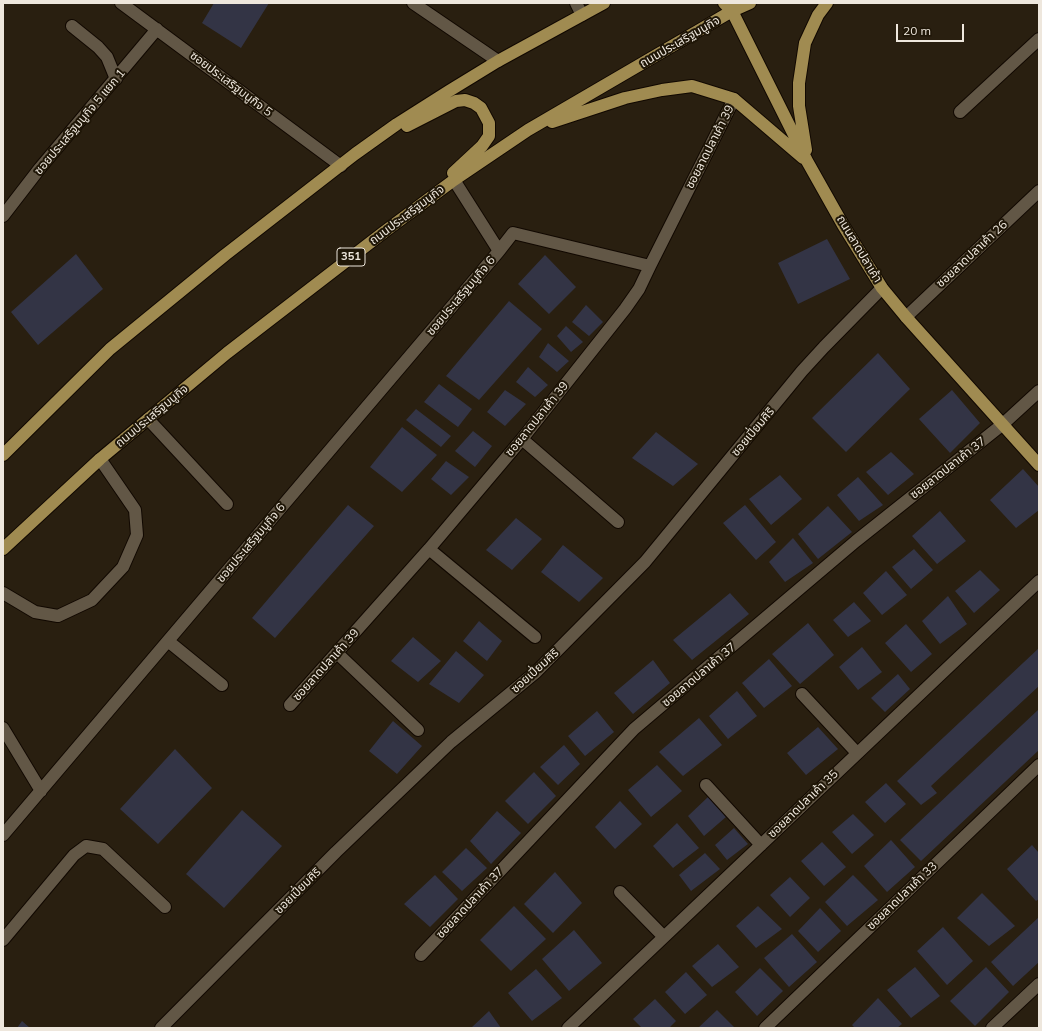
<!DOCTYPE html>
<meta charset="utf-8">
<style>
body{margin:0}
#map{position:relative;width:1042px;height:1031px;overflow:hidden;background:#291f10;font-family:Mulish,sans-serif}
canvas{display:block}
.frame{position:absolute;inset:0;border:4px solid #eee7dd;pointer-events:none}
.scale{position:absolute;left:896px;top:24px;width:68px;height:18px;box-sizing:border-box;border:2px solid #eee7dd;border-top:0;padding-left:5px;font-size:12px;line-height:14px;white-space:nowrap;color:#eee7dd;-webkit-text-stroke:3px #1f1607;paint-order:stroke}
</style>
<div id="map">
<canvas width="1042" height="1031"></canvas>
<div class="frame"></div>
<div class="scale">20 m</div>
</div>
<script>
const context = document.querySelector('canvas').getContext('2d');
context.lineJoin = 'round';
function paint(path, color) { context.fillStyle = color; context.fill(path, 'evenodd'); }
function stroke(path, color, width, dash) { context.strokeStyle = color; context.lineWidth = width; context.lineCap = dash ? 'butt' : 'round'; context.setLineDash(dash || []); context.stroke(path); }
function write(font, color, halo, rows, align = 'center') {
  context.font = font + ' Mulish,"Noto Sans Thai",sans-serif'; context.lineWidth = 4; context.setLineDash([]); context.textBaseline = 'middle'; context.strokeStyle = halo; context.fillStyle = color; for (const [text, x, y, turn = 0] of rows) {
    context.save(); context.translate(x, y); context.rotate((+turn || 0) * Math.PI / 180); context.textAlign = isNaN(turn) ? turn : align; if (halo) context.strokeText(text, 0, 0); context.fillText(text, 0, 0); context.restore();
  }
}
paint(new Path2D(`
 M 214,3 L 269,3 L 241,48 L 202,23 Z
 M 827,239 L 850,279 L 798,304 L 778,263 Z
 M 76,254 L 103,289 L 38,345 L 11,312 Z
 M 545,255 L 576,287 L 549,314 L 518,284 Z
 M 509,301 L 542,329 L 479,400 L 446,376 Z
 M 586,305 L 603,322 L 589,336 L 572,322 Z
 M 566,326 L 583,342 L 571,352 L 557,336 Z
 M 548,343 L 569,361 L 557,372 L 539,357 Z
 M 878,353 L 910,389 L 846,452 L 812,418 Z
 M 528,367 L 548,385 L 535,397 L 516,382 Z
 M 439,384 L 472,409 L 458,427 L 424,402 Z
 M 505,390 L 526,404 L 505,426 L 487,412 Z
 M 952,390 L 980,423 L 950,453 L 919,419 Z
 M 416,409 L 451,436 L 441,447 L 406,420 Z
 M 402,427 L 437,455 L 402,492 L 370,467 Z
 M 473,431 L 492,446 L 475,467 L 455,451 Z
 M 656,432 L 698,464 L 673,486 L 632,458 Z
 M 891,452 L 914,474 L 888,495 L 866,472 Z
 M 446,461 L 469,477 L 451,495 L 431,479 Z
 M 1023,469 L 1039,487 L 1039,510 L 1016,528 L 990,500 Z
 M 780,475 L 802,499 L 771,525 L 749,499 Z
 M 858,477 L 883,505 L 859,521 L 837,495 Z
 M 348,505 L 374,526 L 275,638 L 252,618 Z
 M 745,505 L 776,542 L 756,560 L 723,523 Z
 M 828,506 L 852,532 L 818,559 L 798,534 Z
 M 940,511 L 966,541 L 937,564 L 912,536 Z
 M 516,518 L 542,539 L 512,570 L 486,550 Z
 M 793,538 L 813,563 L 785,582 L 769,562 Z
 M 563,545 L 603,578 L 579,602 L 541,572 Z
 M 914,549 L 933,570 L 911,589 L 892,567 Z
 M 980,570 L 1000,590 L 974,613 L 955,591 Z
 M 886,571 L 907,595 L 882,615 L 863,593 Z
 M 730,593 L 749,614 L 692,660 L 673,640 Z
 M 948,596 L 967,624 L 940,644 L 922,621 Z
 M 854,602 L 871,621 L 848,637 L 833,620 Z
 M 479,621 L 502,641 L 487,661 L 463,641 Z
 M 808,623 L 834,655 L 800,684 L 772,654 Z
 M 906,624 L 932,654 L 911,672 L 885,643 Z
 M 413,637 L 441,661 L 418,682 L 391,661 Z
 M 862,647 L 882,672 L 858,690 L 839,667 Z
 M 1039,648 L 1039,686 L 931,786 L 937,793 L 921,805 L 897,781 Z
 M 456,651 L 484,675 L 459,703 L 429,684 Z
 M 769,659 L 792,686 L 764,708 L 742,683 Z
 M 653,660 L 670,683 L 633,714 L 614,693 Z
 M 898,674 L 910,689 L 885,712 L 871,698 Z
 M 737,691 L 757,716 L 728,739 L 709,716 Z
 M 1039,709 L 1039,750 L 921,861 L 900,840 Z
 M 597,711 L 614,732 L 585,756 L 568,736 Z
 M 699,718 L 722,745 L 683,776 L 659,752 Z
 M 393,721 L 422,746 L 397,774 L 369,751 Z
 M 818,727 L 838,749 L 806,775 L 787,753 Z
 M 564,745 L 580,764 L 558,785 L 540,767 Z
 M 175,749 L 212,788 L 158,844 L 120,809 Z
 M 657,765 L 682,791 L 651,817 L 628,790 Z
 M 534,772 L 556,796 L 528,824 L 505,801 Z
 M 886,783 L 906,804 L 885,823 L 865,802 Z
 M 708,797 L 726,817 L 704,836 L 688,816 Z
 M 620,801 L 642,824 L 615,849 L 595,827 Z
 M 242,810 L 282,846 L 224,908 L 186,874 Z
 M 497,811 L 521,833 L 491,864 L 470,841 Z
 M 853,814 L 874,835 L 852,854 L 832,832 Z
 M 677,823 L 699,848 L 673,868 L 653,846 Z
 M 734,828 L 748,844 L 727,860 L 715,845 Z
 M 891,840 L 915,867 L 887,892 L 864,866 Z
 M 822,842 L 846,867 L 824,886 L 801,861 Z
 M 1032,845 L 1039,853 L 1039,899 L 1036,901 L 1007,869 Z
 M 466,848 L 487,868 L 462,891 L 442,872 Z
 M 705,853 L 720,869 L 691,891 L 679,875 Z
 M 555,872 L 582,903 L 553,933 L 524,904 Z
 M 435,875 L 458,899 L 430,927 L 404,904 Z
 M 853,875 L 878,900 L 847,926 L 825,902 Z
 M 790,877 L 810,898 L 790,917 L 770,895 Z
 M 982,893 L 1015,926 L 989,946 L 957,918 Z
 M 514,906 L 546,939 L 511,971 L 480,940 Z
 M 758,906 L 782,929 L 756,948 L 736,926 Z
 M 820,908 L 841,931 L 818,952 L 798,931 Z
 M 1039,917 L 1039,962 L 1013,986 L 991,962 Z
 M 943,927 L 973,961 L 947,985 L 917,951 Z
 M 574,930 L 602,963 L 569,991 L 542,959 Z
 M 792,934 L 817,962 L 789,987 L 764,958 Z
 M 718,944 L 739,967 L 712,987 L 692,966 Z
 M 915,967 L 940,996 L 911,1018 L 887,990 Z
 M 986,967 L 1009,992 L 975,1026 L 950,1001 Z
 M 760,968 L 783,991 L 757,1016 L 735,992 Z
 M 536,969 L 562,998 L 532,1021 L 508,993 Z
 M 686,972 L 707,995 L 685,1014 L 665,992 Z
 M 878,998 L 902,1024 L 897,1028 L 855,1028 L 852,1025 Z
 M 655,999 L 676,1021 L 669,1028 L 642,1028 L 633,1019 Z
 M 717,1010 L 735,1028 L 698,1028 Z
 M 489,1011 L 501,1028 L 471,1028 Z
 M 22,1021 L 30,1028 L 17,1028 Z`), '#333445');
const minor = new Path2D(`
 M 121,3 L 341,166
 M 413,3 L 498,61
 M 576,3 L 582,15
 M 72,26 L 98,47 L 107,57 L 116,79
 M 960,112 L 1039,39
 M 3,216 L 40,168 L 157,29
 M 499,251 L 513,233 L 650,266
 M 906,317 L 1039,191
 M 148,419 L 227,504
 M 522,439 L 618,522
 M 429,549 L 535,637
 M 3,593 L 35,612 L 58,616 L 92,600 L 123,567 L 137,535 L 135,510 L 100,459
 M 168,641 L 222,685
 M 337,653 L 418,730
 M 802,694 L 857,753
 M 290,705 L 429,549 L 522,439 L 625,309 L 639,289 L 650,266 L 734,99
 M 3,728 L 41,791
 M 706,785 L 761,845
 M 3,835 L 499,251 L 454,180
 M 620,892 L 664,937
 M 3,940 L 74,855 L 86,846 L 103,849 L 165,907
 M 421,955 L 634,729 L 856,541 L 1003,424 L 1039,391
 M 161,1028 L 336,852 L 451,742 L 536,672 L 645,562 L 802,371 L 824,347 L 882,288
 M 568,1028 L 1039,581
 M 765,1028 L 1039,765
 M 992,1028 L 1039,984`);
const major = new Path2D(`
 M 724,3 L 732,11 L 807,161 L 843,225 L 882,288 L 906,317 L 1039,465
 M 552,122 L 625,98 L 662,90 L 692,86 L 734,99 L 803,158
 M 407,126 L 456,101 L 465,100 L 474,103 L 481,108 L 489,123 L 489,136 L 482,146 L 453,173
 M 806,150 L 799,106 L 799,83 L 805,43 L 818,15 L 827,3
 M 3,455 L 110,349 L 225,255 L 355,154 L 397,124 L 449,91 L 498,61 L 604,3
 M 3,549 L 100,459 L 148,419 L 227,353 L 384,232 L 454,180 L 528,130 L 732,11 L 750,3`);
stroke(minor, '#110800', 14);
stroke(major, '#110800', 14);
stroke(minor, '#625746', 12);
stroke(major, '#a08b51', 12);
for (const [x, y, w] of [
 [351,257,28]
]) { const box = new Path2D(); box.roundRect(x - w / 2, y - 9, w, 18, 3); context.fillStyle = '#1f1607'; context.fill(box); stroke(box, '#eee7dd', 1); }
write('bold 11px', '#eee7dd', null, [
 ["351",351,257]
]);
write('12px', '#eee7dd', '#1f1607', [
 ["ถนนประเสริฐมนูกิจ",680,42,-30],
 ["ซอยประเสริฐมนูกิจ 5",231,84,37],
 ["ซอยประเสริฐมนูกิจ 5 แยก 1",80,122,-50],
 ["ซอยลาดปลาเค้า 39",710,147,-63],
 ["ถนนประเสริฐมนูกิจ",407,215,-37],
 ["ถนนลาดปลาเค้า",859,249,59],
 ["ซอยลาดปลาเค้า 26",972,254,-43],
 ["ซอยประเสริฐมนูกิจ 6",461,296,-50],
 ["ถนนประเสริฐมนูกิจ",152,416,-40],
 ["ซอยลาดปลาเค้า 39",537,419,-51],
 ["ซอยเปี่ยมศิริ",753,432,-50],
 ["ซอยลาดปลาเค้า 37",948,468,-38],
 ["ซอยประเสริฐมนูกิจ 6",251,543,-50],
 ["ซอยลาดปลาเค้า 39",326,665,-48],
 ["ซอยเปี่ยมศิริ",535,671,-42],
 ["ซอยลาดปลาเค้า 37",699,675,-40],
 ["ซอยลาดปลาเค้า 35",803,804,-44],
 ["ซอยเปี่ยมศิริ",298,891,-45],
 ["ซอยลาดปลาเค้า 33",902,896,-44],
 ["ซอยลาดปลาเค้า 37",470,903,-47]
]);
</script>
